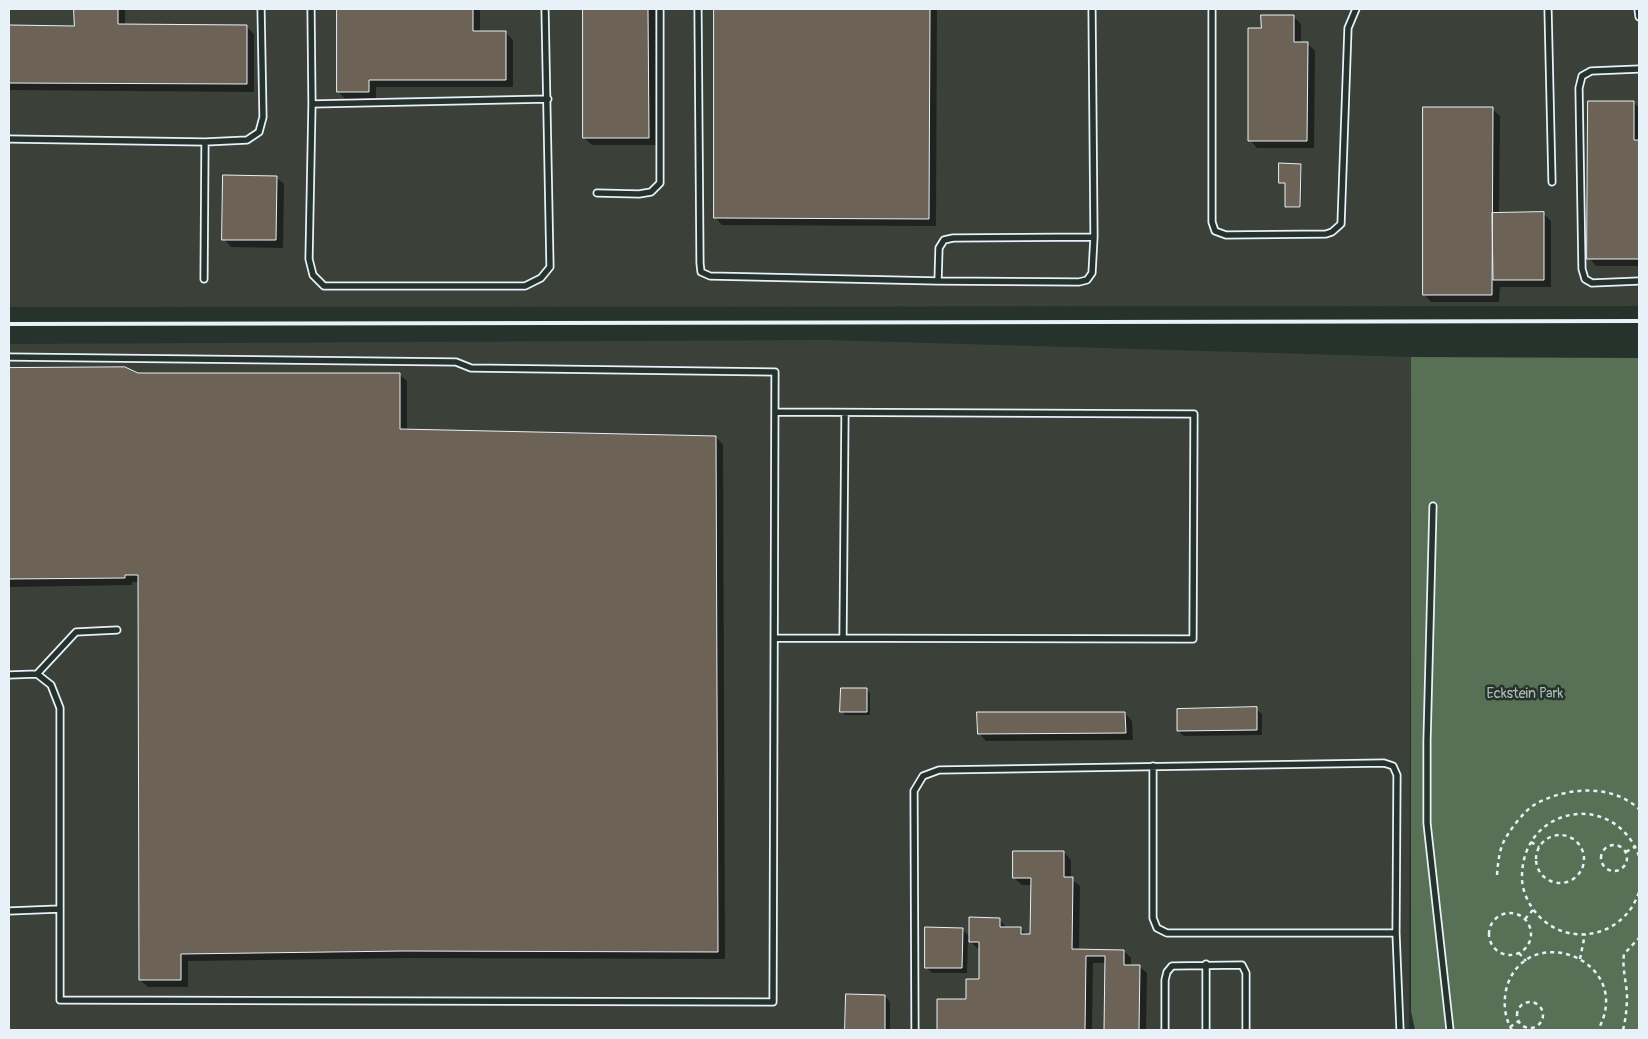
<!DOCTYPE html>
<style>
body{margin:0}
#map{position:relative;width:1648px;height:1039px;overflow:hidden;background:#26332d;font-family:Pangolin,sans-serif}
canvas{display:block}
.frame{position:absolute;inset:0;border:10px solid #e8f1f8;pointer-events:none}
</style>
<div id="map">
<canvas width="1648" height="1039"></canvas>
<div class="frame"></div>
</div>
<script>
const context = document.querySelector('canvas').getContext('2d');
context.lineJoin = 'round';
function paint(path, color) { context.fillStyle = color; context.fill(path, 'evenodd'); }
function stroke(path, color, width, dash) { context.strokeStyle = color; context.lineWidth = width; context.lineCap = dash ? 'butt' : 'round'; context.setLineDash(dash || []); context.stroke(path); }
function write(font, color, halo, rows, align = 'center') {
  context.font = font + ' Pangolin,sans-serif'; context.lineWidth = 5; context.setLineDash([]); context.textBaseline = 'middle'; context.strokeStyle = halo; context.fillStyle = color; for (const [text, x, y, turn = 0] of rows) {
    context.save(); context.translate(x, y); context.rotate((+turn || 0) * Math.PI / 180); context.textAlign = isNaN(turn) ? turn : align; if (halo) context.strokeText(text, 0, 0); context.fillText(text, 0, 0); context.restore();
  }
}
paint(new Path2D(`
 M 9,9 L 1639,9 L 1639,306 L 9,307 Z
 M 827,340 L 1411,357 L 1409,1030 L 9,1030 L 9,344 Z`), '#3b4139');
paint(new Path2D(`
 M 1411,357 L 1639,358 L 1639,1030 L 1415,1030 L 1411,1011 Z`), '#587156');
paint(new Path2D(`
 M 76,9 L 125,9 L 125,26 L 246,26 L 254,34 L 254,92 L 9,90 L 9,27 L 76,27 Z
 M 338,9 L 478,9 L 480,11 L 480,32 L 506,33 L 513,40 L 513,87 L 376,87 L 376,99 L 345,99 L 338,91 Z
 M 584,9 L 655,9 L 656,145 L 592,145 L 584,138 Z
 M 716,9 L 937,9 L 936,226 L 722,225 L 715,217 Z
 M 1294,17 L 1301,24 L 1301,43 L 1307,43 L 1315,51 L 1314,148 L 1257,148 L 1250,140 Z
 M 1633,102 L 1639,108 L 1639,266 L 1596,266 L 1589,258 Z
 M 1492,109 L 1500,116 L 1499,214 L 1544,214 L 1551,221 L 1551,287 L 1500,287 L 1499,302 L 1431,302 L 1424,294 Z
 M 1301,165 L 1302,166 L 1301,208 L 1287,208 L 1286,206 L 1286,184 L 1280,182 Z
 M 276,177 L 284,184 L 283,248 L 231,247 L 224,239 Z
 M 124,368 L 138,375 L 399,374 L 407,381 L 407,431 L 716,437 L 723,445 L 725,959 L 411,958 L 188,961 L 188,987 L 148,987 L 140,980 L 139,582 L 132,582 L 132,585 L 9,587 L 9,369 Z
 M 867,690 L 870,693 L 870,715 L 845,715 L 842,711 Z
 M 1256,709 L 1262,714 L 1262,735 L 1184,736 L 1178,731 Z
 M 1125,713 L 1132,721 L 1133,740 L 986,741 L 979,733 Z
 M 1064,852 L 1071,860 L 1071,879 L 1080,886 L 1079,950 L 1124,951 L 1131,958 L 1131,966 L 1139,966 L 1147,973 L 1146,1030 L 1106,1030 L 1106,963 L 1093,963 L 1092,1030 L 938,1030 L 938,1000 L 967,1001 L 980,981 L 980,949 L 978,949 L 968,939 L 967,973 L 932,973 L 926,967 L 962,929 L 970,937 L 999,919 L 1007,928 L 1020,928 L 1028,936 L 1032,936 L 1032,885 L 1022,885 L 1014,878 Z
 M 847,996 L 885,996 L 890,1002 L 890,1030 L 847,1030 Z`), '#0007');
const building = new Path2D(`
 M 74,9 L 118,9 L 118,24 L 247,25 L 247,84 L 9,83 L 9,25 L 74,26 Z
 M 337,9 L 473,9 L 473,31 L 506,31 L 506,80 L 369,80 L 369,92 L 337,92 Z
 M 583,9 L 648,9 L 649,138 L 583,138 Z
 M 714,9 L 930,9 L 929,219 L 714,218 Z
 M 1261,15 L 1294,15 L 1294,42 L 1308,42 L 1307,141 L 1248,141 L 1248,28 L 1261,28 Z
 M 1588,101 L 1634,101 L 1634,140 L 1639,140 L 1639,259 L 1587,259 Z
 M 1423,107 L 1493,107 L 1492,295 L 1423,295 Z
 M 1279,163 L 1301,164 L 1300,207 L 1285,207 L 1285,183 L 1279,183 Z
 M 223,175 L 277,176 L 276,240 L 222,240 Z
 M 1544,212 L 1544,280 L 1493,280 L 1492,213 Z
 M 125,367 L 138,373 L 400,373 L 400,429 L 716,436 L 718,952 L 403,951 L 181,954 L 181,980 L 139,980 L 138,575 L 125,575 L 125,578 L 9,579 L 9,368 Z
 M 841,688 L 867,688 L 867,712 L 840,712 Z
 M 1257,707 L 1257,730 L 1177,731 L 1177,709 Z
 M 977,712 L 1125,712 L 1126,733 L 978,734 Z
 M 1013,851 L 1064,851 L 1064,877 L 1073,877 L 1072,949 L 1124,950 L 1124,965 L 1140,965 L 1139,1030 L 1104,1030 L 1105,956 L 1086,956 L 1085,1030 L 937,1030 L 937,999 L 966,999 L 966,979 L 979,979 L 979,942 L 969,942 L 969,917 L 1000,918 L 1000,927 L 1021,927 L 1021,934 L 1030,934 L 1031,878 L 1013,878 Z
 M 925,927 L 963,928 L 962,968 L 925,968 Z
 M 846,994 L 885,995 L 885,1030 L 845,1030 Z`);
paint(building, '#6c6255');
stroke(building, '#e8f1f8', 1);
const service = new Path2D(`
 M 311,9 L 312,104 L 309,259 L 313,275 L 324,286 L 525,286 L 541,278 L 550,267 L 545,9
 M 698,9 L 700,263 L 701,272 L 710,276 L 938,281
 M 1092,9 L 1094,237 L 1092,273 L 1087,280 L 1079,282 L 938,281 L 939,248 L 944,240 L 953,238 L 1094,237
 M 1212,9 L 1212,222 L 1215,231 L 1226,235 L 1326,234 L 1332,232 L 1341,224 L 1348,28 L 1356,9
 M 1548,9 L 1552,182
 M 1638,9 L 1639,17
 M 1639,69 L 1591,71 L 1582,76 L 1579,88 L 1582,269 L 1585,279 L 1592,283 L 1639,281
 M 312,104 L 548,99
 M 9,139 L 205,142 L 247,140 L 259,132 L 263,117 L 261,9
 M 597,193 L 639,194 L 651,192 L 660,183 L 660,9
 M 204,279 L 205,142
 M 9,357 L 456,362 L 471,368 L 775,372 L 773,1002 L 60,1000 L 60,708 L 51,685 L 37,674 L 9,675
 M 1433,506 L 1427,741 L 1427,823 L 1450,1030
 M 843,637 L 845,413
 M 775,638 L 1193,639 L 1194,414 L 776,412
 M 37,674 L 76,632 L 117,630
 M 1153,766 L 1153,918 L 1157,928 L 1167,933 L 1396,933
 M 9,911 L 59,909
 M 1206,964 L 1206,1030
 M 915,1030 L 914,791 L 923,776 L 939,770 L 1384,763 L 1393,766 L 1397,775 L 1396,933 L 1400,1030
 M 1165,1030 L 1165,980 L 1167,972 L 1172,966 L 1242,965 L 1246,973 L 1246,1030`);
stroke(service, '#e8f1f8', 9);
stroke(new Path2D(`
 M1536 859a24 24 0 1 1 48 0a24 24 0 1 1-48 0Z
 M 1531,842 L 1539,847
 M1601 858a13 13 0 1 1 26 0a13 13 0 1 1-26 0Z
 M 1626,852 L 1636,846
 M 1639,856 C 1614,789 1521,806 1522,878 C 1522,888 1526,898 1531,906 C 1559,950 1623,941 1639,892
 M 1497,875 C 1498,863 1499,851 1504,841 C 1509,831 1524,811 1534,805 C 1565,787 1611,783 1639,809
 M1489 934a21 21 0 1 1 42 0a21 21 0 1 1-42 0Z
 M 1525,919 L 1533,910
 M 1519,953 L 1526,961
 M 1580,959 L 1585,934
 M1517 1015a13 13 0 1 1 26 0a13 13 0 1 1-26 0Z
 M 1510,1027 L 1519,1021
 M 1512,1030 C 1504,1017 1503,1001 1507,986 C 1529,919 1636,961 1598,1030
 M 1623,1030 C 1626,1018 1627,1006 1627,994 C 1626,980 1622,968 1624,954 L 1639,938`), '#e8f1f8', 2.5, [4, 4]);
stroke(service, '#26332d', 5.5);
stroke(new Path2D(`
 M 9,324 L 1639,321`), '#e8f1f8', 4);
write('14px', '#aebeb7', '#26332d', [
 ["Eckstein Park",1525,694]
]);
</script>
